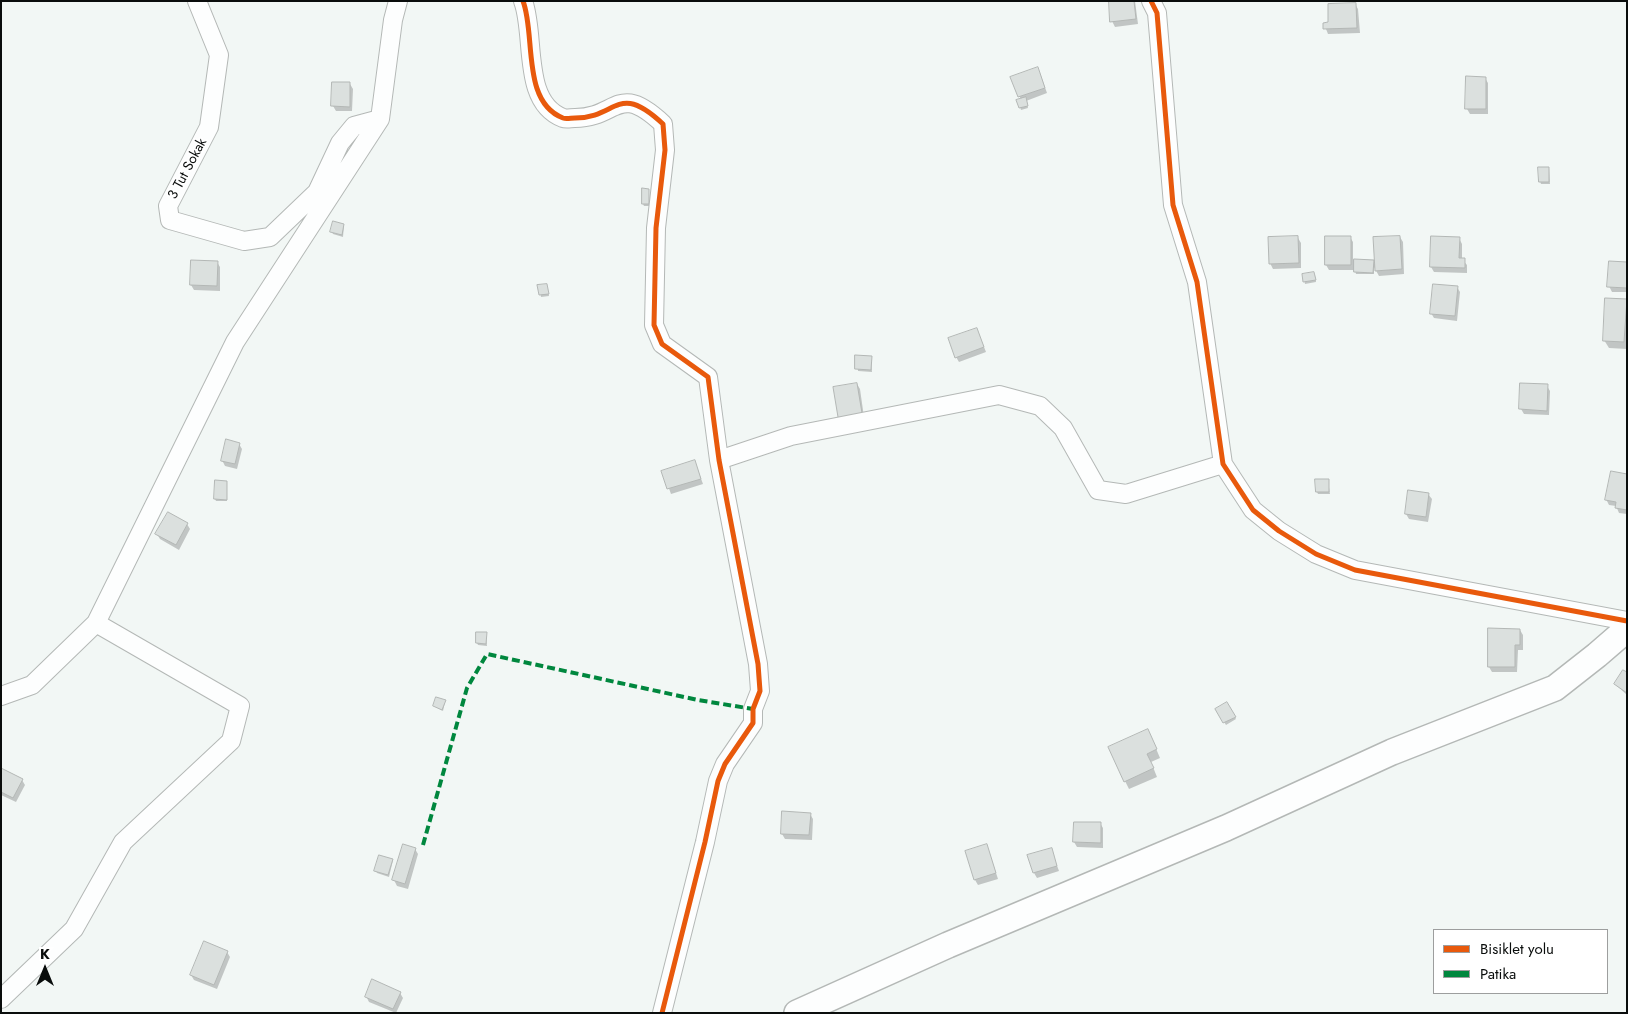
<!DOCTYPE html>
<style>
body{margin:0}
#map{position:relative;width:1628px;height:1014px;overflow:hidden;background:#f2f7f5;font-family:Jost,sans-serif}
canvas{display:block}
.frame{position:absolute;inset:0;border:2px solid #0a0d0c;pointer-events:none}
.legend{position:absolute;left:1433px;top:929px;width:175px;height:65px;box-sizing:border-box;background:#fff;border:1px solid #9d9e9e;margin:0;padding:6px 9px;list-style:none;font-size:15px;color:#0a0d0c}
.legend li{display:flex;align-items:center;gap:10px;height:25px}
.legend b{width:25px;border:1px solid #9d9e9e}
.north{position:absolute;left:20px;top:944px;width:50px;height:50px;-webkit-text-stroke:4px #fff;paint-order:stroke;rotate:0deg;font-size:14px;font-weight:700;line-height:20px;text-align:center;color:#0a0d0c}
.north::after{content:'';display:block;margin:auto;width:18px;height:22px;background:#0a0d0c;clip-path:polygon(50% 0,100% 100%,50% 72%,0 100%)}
</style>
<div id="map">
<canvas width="1628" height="1014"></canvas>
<div class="frame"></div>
<ul class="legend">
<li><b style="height:6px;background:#e8590c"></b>Bisiklet yolu</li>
<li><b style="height:6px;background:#00873e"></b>Patika</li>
</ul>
<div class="north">K</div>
</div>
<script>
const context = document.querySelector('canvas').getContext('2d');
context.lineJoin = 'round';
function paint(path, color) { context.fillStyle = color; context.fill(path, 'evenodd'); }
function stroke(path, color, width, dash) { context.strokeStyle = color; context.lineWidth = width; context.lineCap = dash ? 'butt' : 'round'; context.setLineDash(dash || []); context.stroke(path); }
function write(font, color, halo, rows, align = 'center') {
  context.font = font + ' Jost,sans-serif'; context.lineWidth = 4; context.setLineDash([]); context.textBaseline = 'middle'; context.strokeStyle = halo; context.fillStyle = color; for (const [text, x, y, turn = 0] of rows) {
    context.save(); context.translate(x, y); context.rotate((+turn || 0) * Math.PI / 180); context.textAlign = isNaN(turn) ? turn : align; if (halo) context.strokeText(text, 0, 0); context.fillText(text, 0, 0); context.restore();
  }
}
paint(new Path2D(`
 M 1110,1 L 1135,1 L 1138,24 L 1115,27 L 1112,21 Z
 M 1355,4 L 1358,9 L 1360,33 L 1328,34 L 1324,24 L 1330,23 Z
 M 1040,73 L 1047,93 L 1026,101 L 1028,108 L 1021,110 L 1018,100 L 1021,100 L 1012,77 Z
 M 1485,78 L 1488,83 L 1488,114 L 1470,114 L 1467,109 Z
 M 350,84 L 353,89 L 352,111 L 336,111 L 333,106 Z
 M 1549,168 L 1550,184 L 1541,184 L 1540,181 Z
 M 649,190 L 649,206 L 644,206 L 643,204 Z
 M 344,225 L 343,237 L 333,234 L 332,232 Z
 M 1326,237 L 1350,237 L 1353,242 L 1353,260 L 1373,261 L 1376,266 L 1400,237 L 1403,242 L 1404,274 L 1379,276 L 1374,267 L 1374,274 L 1356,274 L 1355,270 L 1329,270 L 1326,265 Z
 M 1298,238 L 1301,243 L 1301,268 L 1273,269 L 1270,263 Z
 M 1459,238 L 1462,244 L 1462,259 L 1467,265 L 1467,273 L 1434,272 L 1431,267 Z
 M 217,262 L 220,267 L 220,291 L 194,290 L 191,285 Z
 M 1627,263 L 1627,292 L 1612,292 L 1609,286 Z
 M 1303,275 L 1315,275 L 1316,282 L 1305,284 Z
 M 547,285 L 549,296 L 541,297 L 539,286 Z
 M 1457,287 L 1460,292 L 1457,321 L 1434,318 L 1431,313 Z
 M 1627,300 L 1627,349 L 1609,348 L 1604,340 Z
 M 977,329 L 986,352 L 959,362 L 956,357 Z
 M 857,357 L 871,357 L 872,372 L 858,371 Z
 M 857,384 L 860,389 L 865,424 L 843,427 Z
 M 1547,386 L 1550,391 L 1549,415 L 1524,414 L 1521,409 Z
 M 239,444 L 242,449 L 237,469 L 225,466 L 222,460 Z
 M 695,462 L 703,484 L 671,494 L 663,472 Z
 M 1627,475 L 1627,514 L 1619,513 L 1616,506 L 1609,505 L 1606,499 Z
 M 1328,480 L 1330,494 L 1318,494 L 1317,492 Z
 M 226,482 L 227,501 L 216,501 L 215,499 Z
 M 1428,494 L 1432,499 L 1428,522 L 1409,519 L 1406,514 Z
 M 187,524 L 190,529 L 179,550 L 160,539 L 157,534 Z
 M 1520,630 L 1523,635 L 1523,650 L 1518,650 L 1517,672 L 1492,672 L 1489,667 Z
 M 486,634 L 487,646 L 478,645 L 477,643 Z
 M 1627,674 L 1627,695 L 1615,684 Z
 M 445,702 L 443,711 L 434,706 Z
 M 1226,704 L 1236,719 L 1226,725 L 1216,709 Z
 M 1152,739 L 1160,758 L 1151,762 L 1157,777 L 1129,789 L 1125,781 Z
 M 1,770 L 22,780 L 25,785 L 16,802 L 1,795 Z
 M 810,814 L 813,819 L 812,840 L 785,839 L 782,834 Z
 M 1075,823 L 1100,823 L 1103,828 L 1103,848 L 1077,847 L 1074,842 Z
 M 987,845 L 998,879 L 978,885 L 975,880 Z
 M 415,849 L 418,854 L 408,889 L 397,886 L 394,880 Z
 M 1051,849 L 1059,871 L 1037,878 L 1034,873 Z
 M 393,860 L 389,877 L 377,873 L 376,871 Z
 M 227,952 L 230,957 L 217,989 L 194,980 L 191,975 Z
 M 400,993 L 403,998 L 396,1013 L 369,1002 L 366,996 Z`), '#0003');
const building = new Path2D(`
 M 1109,1 L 1134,1 L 1136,19 L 1110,22 Z
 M 1356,3 L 1357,28 L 1323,29 L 1323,23 L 1328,22 L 1328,4 Z
 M 1038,67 L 1045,88 L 1018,97 L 1010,77 Z
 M 1466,76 L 1486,77 L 1486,109 L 1465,109 Z
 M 332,82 L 350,82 L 350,107 L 331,106 Z
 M 1026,97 L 1028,106 L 1019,108 L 1016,100 Z
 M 1538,167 L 1549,167 L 1549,182 L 1539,182 Z
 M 642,188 L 649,189 L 649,204 L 642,204 Z
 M 333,221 L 344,224 L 342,235 L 330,232 Z
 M 1298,236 L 1299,263 L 1269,264 L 1268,237 Z
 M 1325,236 L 1351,236 L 1351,265 L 1325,265 Z
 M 1400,236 L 1402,269 L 1375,271 L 1373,237 Z
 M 1431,236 L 1460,237 L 1459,258 L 1465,258 L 1465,268 L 1430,267 Z
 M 1354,259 L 1374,260 L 1373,273 L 1354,272 Z
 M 191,260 L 218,261 L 217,286 L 190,285 Z
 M 1609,261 L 1627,262 L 1627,288 L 1607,287 Z
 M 1314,272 L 1316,280 L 1303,282 L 1302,274 Z
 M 547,284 L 549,294 L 539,295 L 537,285 Z
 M 1433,284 L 1458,286 L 1455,316 L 1430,314 Z
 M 1605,298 L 1627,299 L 1624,342 L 1603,341 Z
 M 977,328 L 984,347 L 955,358 L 948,338 Z
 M 855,355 L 872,356 L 871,370 L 855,369 Z
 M 857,383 L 863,419 L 839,423 L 833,387 Z
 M 1520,383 L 1548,384 L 1547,411 L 1519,409 Z
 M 226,439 L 240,443 L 235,464 L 221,461 Z
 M 695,460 L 701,479 L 667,489 L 661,471 Z
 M 1611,471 L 1627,474 L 1627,510 L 1615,508 L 1616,502 L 1605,500 Z
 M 1315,479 L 1329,479 L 1329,492 L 1316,492 Z
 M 215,480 L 227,481 L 227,500 L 214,499 Z
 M 1408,490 L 1429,493 L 1426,517 L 1405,514 Z
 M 168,512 L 188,523 L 176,545 L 155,534 Z
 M 1488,628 L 1520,629 L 1520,645 L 1515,645 L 1515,667 L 1488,667 Z
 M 476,632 L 487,632 L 486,644 L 476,643 Z
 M 1623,670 L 1627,672 L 1627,693 L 1614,684 Z
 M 436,697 L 446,700 L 442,710 L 433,706 Z
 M 1227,702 L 1236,717 L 1223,723 L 1215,709 Z
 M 1148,729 L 1157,749 L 1147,754 L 1154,768 L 1124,782 L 1108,747 Z
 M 1,768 L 23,779 L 13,798 L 1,792 Z
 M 782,811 L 811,813 L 809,835 L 781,834 Z
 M 1074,822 L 1101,822 L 1101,843 L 1073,842 Z
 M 403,844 L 416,848 L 405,884 L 392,880 Z
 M 987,844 L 996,873 L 974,880 L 965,851 Z
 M 1052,848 L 1057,866 L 1033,873 L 1027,855 Z
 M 379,855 L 393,859 L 388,875 L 374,871 Z
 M 204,941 L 228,951 L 214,985 L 190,975 Z
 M 372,979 L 401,992 L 393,1009 L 365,997 Z`);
paint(building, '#dbe0de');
stroke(building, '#b3b7b5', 1);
const street = new Path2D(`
 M 197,1 L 219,55 L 209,127 L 168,206 L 170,220 L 244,241 L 270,237 L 317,192 L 340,143 L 354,126 L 380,119
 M 523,1 C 536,35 521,102 563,118 C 566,119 571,118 575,118 C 618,118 617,81 663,124 L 665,150 L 656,228 L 654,325 L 662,344 L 708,377 L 719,460 L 758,664 L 760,691 L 753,709 L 753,723 L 725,764 L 718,781 L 705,842 L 662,1013
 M 1151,1 L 1157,13 L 1173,205 L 1197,282 L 1223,464 L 1253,510 L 1279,531 L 1316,554 L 1355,570 L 1627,621
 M 719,460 L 791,436 L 999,395 L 1040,406 L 1063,428 L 1098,490 L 1126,494 L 1223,464
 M 1,696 L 32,685 L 96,623 L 235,342 L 380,119 L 393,20 L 398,1
 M 1,999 L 74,929 L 123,842 L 231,741 L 240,706 L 96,623`);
const secondary = new Path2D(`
 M 797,1013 L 948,945 L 1226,828 L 1392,752 L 1555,688 L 1597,655 L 1627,629`);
stroke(street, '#b4b8b6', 20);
stroke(secondary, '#b4b8b6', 28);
stroke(street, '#fdfefe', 18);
stroke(secondary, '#fdfefe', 25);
stroke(new Path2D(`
 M 423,845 L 467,688 L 487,654 L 698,700 L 753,709`), '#00873e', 4, [8, 4]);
stroke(new Path2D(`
 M 523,1 C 536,35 521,102 563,118 C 566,119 571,118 575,118 C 618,118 617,81 663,124 L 665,150 L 656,228 L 654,325 L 662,344 L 708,377 L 719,460 L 758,664 L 760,691 L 753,709 L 753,723 L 725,764 L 718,781 L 705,842 L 662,1013
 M 1151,1 L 1157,13 L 1173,205 L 1197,282 L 1223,464 L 1253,510 L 1279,531 L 1316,554 L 1355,570 L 1627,621`), '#e8590c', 5);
write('14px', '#0a0d0c', '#fff', [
 ["3 Tut Sokak",188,169,-62]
]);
</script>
